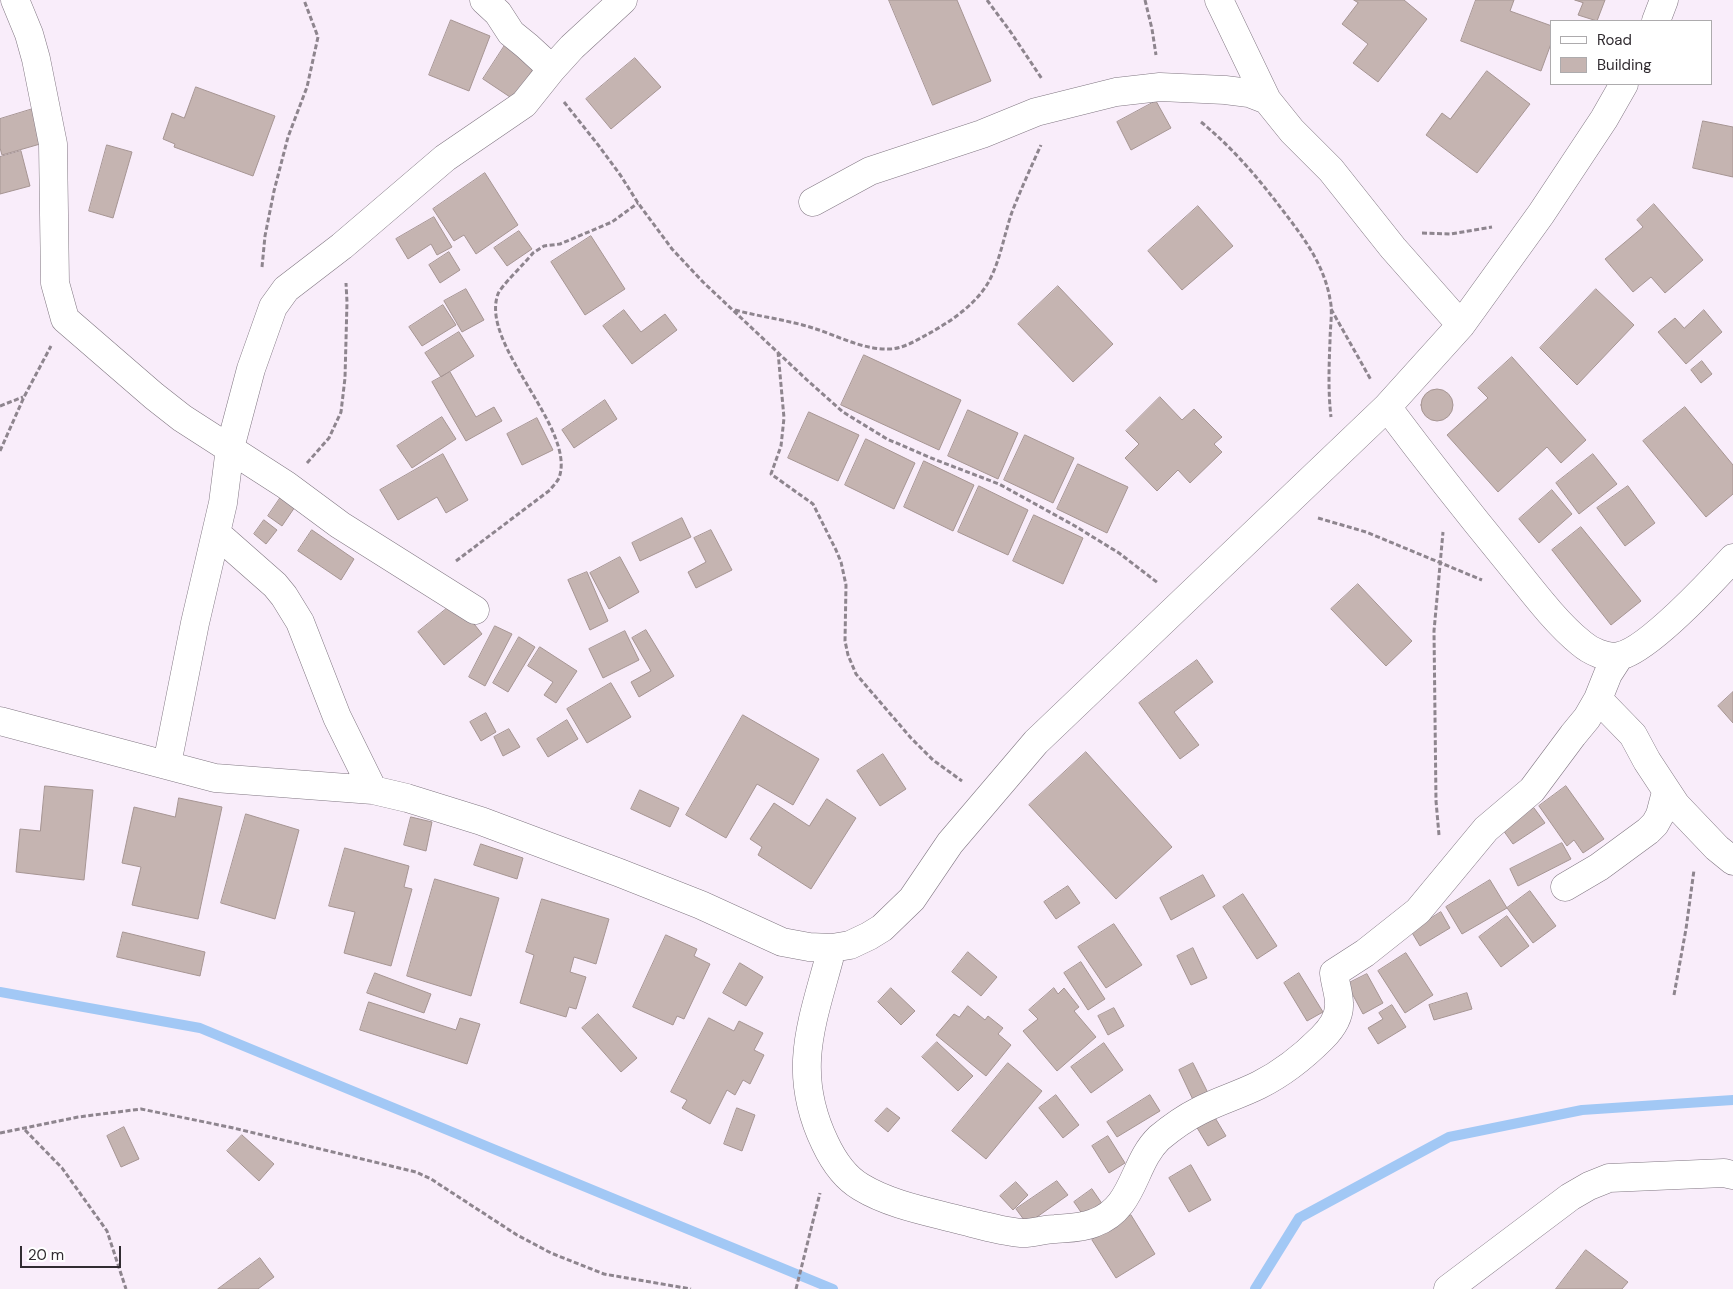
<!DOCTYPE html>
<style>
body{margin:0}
#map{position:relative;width:1733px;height:1289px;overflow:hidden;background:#f9edfa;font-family:"DM Sans",sans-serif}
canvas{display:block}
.legend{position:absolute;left:1550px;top:20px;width:162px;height:65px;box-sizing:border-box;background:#fff;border:1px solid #adabad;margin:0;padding:6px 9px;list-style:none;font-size:15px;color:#312c31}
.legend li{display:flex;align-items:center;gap:10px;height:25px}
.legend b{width:25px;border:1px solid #adabad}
.scale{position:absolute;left:20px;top:1246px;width:101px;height:22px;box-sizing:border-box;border:2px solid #312c31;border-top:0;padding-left:6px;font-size:15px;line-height:18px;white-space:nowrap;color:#312c31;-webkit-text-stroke:4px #fff;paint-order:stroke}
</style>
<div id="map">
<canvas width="1733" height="1289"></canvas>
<ul class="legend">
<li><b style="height:6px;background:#fff"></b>Road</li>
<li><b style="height:14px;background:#c5b4b1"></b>Building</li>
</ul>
<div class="scale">20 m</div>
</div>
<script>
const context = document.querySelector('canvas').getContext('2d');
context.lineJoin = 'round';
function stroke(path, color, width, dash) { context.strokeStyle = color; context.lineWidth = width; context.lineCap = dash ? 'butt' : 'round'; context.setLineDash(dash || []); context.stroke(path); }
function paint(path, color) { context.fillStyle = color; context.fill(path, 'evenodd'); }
stroke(new Path2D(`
 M 0,992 L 200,1028 L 833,1289
 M 1255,1289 L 1299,1218 L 1449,1137 L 1582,1110 L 1733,1100`), '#a2c8f5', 10);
const building = new Path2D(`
 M 889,0 L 957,0 L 991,81 L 933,105 Z
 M 1354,0 L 1404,0 L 1427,19 L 1378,82 L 1353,63 L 1368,44 L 1342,24 L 1358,3 Z
 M 1476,0 L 1514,0 L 1510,11 L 1552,26 L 1552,41 L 1541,71 L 1461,41 Z
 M 1575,0 L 1605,0 L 1597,21 L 1578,15 L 1583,3 Z
 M 451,20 L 490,36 L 469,91 L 429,75 Z
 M 509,39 L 540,59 L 513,99 L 483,79 Z
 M 635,58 L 661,87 L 611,129 L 586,99 Z
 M 1487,71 L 1530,104 L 1477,173 L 1426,135 L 1442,113 L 1450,119 Z
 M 196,87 L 275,116 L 253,176 L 174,147 L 175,144 L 163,139 L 172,113 L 184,118 Z
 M 1156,101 L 1171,128 L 1131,150 L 1117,122 Z
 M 36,108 L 47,142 L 2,155 L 0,148 L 0,119 Z
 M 1703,121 L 1733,127 L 1733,177 L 1693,168 Z
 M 107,145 L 132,152 L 113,218 L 89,211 Z
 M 21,151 L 30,186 L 0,194 L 0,157 Z
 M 485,173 L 518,225 L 476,254 L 464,235 L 454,241 L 433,209 Z
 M 1654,204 L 1703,260 L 1665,293 L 1651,277 L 1633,292 L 1605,259 L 1643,227 L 1637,220 Z
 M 1198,206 L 1233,246 L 1182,290 L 1148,251 Z
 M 434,217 L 452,247 L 437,255 L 431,244 L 408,259 L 396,239 Z
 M 519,231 L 532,249 L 507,266 L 494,248 Z
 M 591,236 L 625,289 L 585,315 L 551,262 Z
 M 449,252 L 460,270 L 440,283 L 429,265 Z
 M 1058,286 L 1113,344 L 1073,382 L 1018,324 Z
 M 466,289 L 484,320 L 462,332 L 444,301 Z
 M 1596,289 L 1634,325 L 1577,385 L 1540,348 Z
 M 443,305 L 456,325 L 422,346 L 409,327 Z
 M 624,310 L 641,332 L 665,314 L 677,330 L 632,364 L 603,326 Z
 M 1704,310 L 1722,332 L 1686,364 L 1658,332 L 1675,318 L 1684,328 Z
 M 459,332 L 474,356 L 441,377 L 425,353 Z
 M 864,355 L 961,400 L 939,450 L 841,405 Z
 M 1512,357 L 1586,440 L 1561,463 L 1547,447 L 1498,492 L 1447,435 L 1488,398 L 1478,388 Z
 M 1702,361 L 1712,374 L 1701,383 L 1691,370 Z
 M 450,372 L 476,417 L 494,407 L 502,421 L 466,441 L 432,382 Z
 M1421 405a16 16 0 1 1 32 0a16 16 0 1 1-32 0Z
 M 1160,397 L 1182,420 L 1194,409 L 1222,437 L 1214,444 L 1222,452 L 1190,483 L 1178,470 L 1157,491 L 1125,458 L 1139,444 L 1126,431 Z
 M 605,400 L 617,419 L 574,448 L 562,430 Z
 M 1685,407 L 1733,465 L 1733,494 L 1706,517 L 1643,441 Z
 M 968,410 L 1018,433 L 998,479 L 948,456 Z
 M 809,412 L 859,435 L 838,481 L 788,458 Z
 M 442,417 L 456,439 L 412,468 L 397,446 Z
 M 537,418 L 553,450 L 522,465 L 507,434 Z
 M 1025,435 L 1074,458 L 1053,503 L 1004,480 Z
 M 866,439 L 915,463 L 894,509 L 845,485 Z
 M 443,454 L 468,500 L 446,513 L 437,497 L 398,520 L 380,490 Z
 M 1593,454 L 1617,484 L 1579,514 L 1556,483 Z
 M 924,461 L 974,485 L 953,531 L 904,507 Z
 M 1078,464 L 1128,487 L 1107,533 L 1057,509 Z
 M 979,486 L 1028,510 L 1008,555 L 958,532 Z
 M 1628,486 L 1655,523 L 1625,546 L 1597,508 Z
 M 1552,490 L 1572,514 L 1539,543 L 1519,519 Z
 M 285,491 L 299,501 L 282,526 L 268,516 Z
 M 1034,515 L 1083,538 L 1063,584 L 1013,561 Z
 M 682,518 L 691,537 L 640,561 L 632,543 Z
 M 264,520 L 277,530 L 266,544 L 254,534 Z
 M 1581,527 L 1641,601 L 1611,625 L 1552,550 Z
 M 312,530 L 354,559 L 341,580 L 298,551 Z
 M 711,530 L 732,570 L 696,588 L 688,572 L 706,562 L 694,538 Z
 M 620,557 L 639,592 L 609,609 L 590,573 Z
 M 587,572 L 608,621 L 590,630 L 568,580 Z
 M 1358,584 L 1412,641 L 1386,666 L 1331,609 Z
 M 456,601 L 482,634 L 444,665 L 418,632 Z
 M 495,626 L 512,634 L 485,686 L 469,677 Z
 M 646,630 L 674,676 L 639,697 L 631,682 L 651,671 L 632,638 Z
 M 625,631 L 639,660 L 603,678 L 589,649 Z
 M 519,637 L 535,647 L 508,692 L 493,683 Z
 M 540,647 L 577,671 L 556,703 L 544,695 L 553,682 L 528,666 Z
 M 1197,660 L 1213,682 L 1174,712 L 1199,745 L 1180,759 L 1139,703 Z
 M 611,683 L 631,717 L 587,743 L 567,709 Z
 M 1733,692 L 1733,723 L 1718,706 Z
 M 486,713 L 496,732 L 481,741 L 470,722 Z
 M 743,715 L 819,759 L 793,805 L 757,784 L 726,838 L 686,815 Z
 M 567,720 L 578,739 L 548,757 L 537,739 Z
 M 509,729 L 520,747 L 503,756 L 494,737 Z
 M 1086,752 L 1172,847 L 1116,899 L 1029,805 Z
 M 883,754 L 906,789 L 880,806 L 857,771 Z
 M 45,786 L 93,790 L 84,880 L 16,872 L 20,829 L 40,831 Z
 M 1566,786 L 1604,839 L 1583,853 L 1574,840 L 1567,846 L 1539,806 Z
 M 640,790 L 679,808 L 670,827 L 631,809 Z
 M 179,798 L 222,807 L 198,919 L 132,905 L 141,867 L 122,863 L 134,807 L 175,817 Z
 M 827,799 L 856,818 L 811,889 L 758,855 L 762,847 L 750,839 L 774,803 L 809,826 Z
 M 1534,808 L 1545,823 L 1513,844 L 1503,830 Z
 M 246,814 L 299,830 L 275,919 L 221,903 Z
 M 411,817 L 432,822 L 426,851 L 404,845 Z
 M 1562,843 L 1571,859 L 1518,886 L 1510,869 Z
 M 481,844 L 523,858 L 517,879 L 474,865 Z
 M 345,848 L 409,866 L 404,887 L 412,889 L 391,966 L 344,953 L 355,912 L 329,906 Z
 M 1203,875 L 1215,896 L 1171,920 L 1160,898 Z
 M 435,879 L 499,898 L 471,996 L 407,976 Z
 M 1490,880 L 1507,908 L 1462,934 L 1446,907 Z
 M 1068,886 L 1080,903 L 1056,919 L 1044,902 Z
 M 1530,891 L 1556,926 L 1533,943 L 1507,908 Z
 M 1243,894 L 1277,946 L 1257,959 L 1223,907 Z
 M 542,899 L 609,919 L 596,964 L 574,957 L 570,972 L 586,977 L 576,1009 L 569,1007 L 566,1017 L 520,1003 L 534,955 L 526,952 Z
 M 1441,912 L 1450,928 L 1420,946 L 1411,931 Z
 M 1507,916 L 1529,946 L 1501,967 L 1479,937 Z
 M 1114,924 L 1142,965 L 1106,988 L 1078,947 Z
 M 123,932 L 205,952 L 200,976 L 117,957 Z
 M 666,935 L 697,949 L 694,956 L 710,964 L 684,1019 L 677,1016 L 673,1025 L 633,1007 Z
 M 1193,948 L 1207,978 L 1191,985 L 1177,956 Z
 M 968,952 L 997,977 L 981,996 L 952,972 Z
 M 1406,953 L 1433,995 L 1405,1013 L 1378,971 Z
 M 1081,962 L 1105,999 L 1088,1010 L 1064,973 Z
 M 740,963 L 763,977 L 746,1006 L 723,993 Z
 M 375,973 L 431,994 L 424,1013 L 367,993 Z
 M 1299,973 L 1323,1012 L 1307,1021 L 1284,983 Z
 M 1367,974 L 1383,1003 L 1363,1014 L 1347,984 Z
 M 891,988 L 915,1011 L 901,1025 L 878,1002 Z
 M 1054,988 L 1058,994 L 1064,988 L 1079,1007 L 1074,1011 L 1096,1037 L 1057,1071 L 1023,1031 L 1038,1019 L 1029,1010 Z
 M 1467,993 L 1472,1009 L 1434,1020 L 1429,1005 Z
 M 369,1002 L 456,1030 L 460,1018 L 480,1024 L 467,1064 L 360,1030 Z
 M 1392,1005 L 1406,1027 L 1378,1044 L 1368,1028 L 1383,1019 L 1379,1013 Z
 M 968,1006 L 985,1020 L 988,1016 L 1003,1028 L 998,1034 L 1011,1045 L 986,1076 L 936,1035 L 954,1014 L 959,1017 Z
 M 1114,1008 L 1124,1026 L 1108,1035 L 1098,1016 Z
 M 598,1014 L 637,1058 L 621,1072 L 582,1028 Z
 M 709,1018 L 734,1031 L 739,1021 L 763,1033 L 754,1050 L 764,1055 L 750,1084 L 743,1080 L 735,1095 L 727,1090 L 710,1124 L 682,1108 L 687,1100 L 671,1092 Z
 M 937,1042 L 973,1076 L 958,1091 L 922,1057 Z
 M 1104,1043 L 1123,1070 L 1091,1093 L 1071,1067 Z
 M 1008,1063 L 1042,1091 L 986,1159 L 952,1131 Z
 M 1193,1063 L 1210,1097 L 1195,1104 L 1179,1070 Z
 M 1056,1095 L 1079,1125 L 1063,1138 L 1039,1108 Z
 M 1150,1095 L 1160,1111 L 1117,1137 L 1107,1122 Z
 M 737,1108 L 755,1115 L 742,1151 L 724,1144 Z
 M 887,1108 L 900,1118 L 888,1132 L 875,1121 Z
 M 1214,1116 L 1226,1136 L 1208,1146 L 1196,1126 Z
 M 124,1127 L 139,1159 L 121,1167 L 107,1136 Z
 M 242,1135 L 274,1164 L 259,1181 L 227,1151 Z
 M 1108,1136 L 1125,1163 L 1109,1173 L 1092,1146 Z
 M 1191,1165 L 1211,1200 L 1189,1212 L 1169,1178 Z
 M 1057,1181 L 1068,1195 L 1027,1224 L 1016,1209 Z
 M 1016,1182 L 1028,1195 L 1013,1210 L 1000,1196 Z
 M 1092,1189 L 1103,1205 L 1085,1218 L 1074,1202 Z
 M 1131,1215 L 1155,1254 L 1116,1278 L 1092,1240 Z
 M 1586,1250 L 1628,1282 L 1622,1289 L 1556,1289 Z
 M 260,1258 L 274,1277 L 258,1289 L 218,1289 Z`);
paint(building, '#c5b4b1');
stroke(building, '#a69593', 1);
const minor = new Path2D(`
 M 15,0 L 29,34 L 36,59 L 53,144 L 55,283 L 65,319 L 154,396 L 182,418 L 286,485 L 340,525 L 475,610
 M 484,0 L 498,13 L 511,33 L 527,46 L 552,69
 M 1219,0 L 1267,100 L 1292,131 L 1331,170 L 1393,248 L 1461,325
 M 1656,21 L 1664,0
 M 813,202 L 870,171 L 982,134 L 1036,112 L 1116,92 L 1160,87 L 1225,90 L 1249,93 L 1267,100
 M 1387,407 C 1426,459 1467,511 1508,561 C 1530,588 1555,622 1581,643 C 1590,651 1607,659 1619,656 C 1647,651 1712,581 1733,558
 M 216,533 L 275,585 L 284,596 L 300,622 L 337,717 L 373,790
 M 1598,699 L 1633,735 L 1647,761 L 1676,805 L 1717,848 L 1733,861
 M 0,721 L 215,778 L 373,790 L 407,798 L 481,821 L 620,873 L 701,905 L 782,942 L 809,947 L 832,948 L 850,945 L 869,936 L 882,928 L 912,899 L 950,843 L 1036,742 L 1387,407 L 1461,325 L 1541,214 L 1604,119 L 1624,84
 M 167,764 L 195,623 L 223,503 L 230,448 L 251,369 L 273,307 L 286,289 L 342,246 L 445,158 L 524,104 L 552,69 L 572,47 L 623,0
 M 1565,887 L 1599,867 L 1648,831 L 1655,824 L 1660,815 L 1666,792
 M 832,948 C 813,1021 790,1070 825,1143 C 833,1160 844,1177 861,1187 C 889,1204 925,1211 956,1219 C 977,1224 999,1231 1021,1233 C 1032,1234 1044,1229 1055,1229 C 1068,1228 1082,1228 1094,1223 C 1135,1208 1132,1164 1159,1138 C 1171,1128 1185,1118 1199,1111 C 1218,1101 1239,1095 1259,1085 C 1283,1073 1303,1057 1322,1038 C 1331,1029 1340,1017 1339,1003 C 1339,994 1335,983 1334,973 L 1365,953 L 1418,911 L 1486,829 L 1532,790 L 1573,735 L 1587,718 L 1598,699 L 1608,674 L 1619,657
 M 1448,1289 L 1570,1197 L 1589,1186 L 1609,1178 L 1724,1173 L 1733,1175`);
stroke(minor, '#817782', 29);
stroke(new Path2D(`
 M 987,0 L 1010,31 L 1042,79
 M 1145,0 L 1152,29 L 1156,55
 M 564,102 L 599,146 L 621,176 L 638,203 L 672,249 L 703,282 L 807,380 L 843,412 L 887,439 L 936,460 L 999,484 L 1075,526 L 1119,553 L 1158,583
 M 1201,122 C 1233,148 1259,179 1284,212 C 1304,238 1324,265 1330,299 C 1333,312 1330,327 1330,341 C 1329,366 1328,392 1331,417
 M 1422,233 L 1451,234 L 1492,227
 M 262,267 L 265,236 L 274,191 L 288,137 L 307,87 L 318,37 L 304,0
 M 1331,309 L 1371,380
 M 735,310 C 761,317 788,320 813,328 C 836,335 861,349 886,349 C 901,350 915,341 928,334 C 950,322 975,305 988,283 C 1000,262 1004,235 1012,212 C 1021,189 1031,167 1041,145
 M 778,352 L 784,418 L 781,446 L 771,474 L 813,504 L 836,550 L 841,562 L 846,585 L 845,641 L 848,655 L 856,674 L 911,738 L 933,760 L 962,781
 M 0,406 L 23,397
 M 0,451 L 24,397 L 51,346
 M 307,463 L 329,438 L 341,412 L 345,378 L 347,302 L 346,283
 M 1318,518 L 1366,532 L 1482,580
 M 456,561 L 550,490 C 553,486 557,482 559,478 C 577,428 479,345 498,294 C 501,286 526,262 533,253 L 544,246 L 560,244 L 612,222 L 638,203
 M 1439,835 L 1436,801 L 1434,631 L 1443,532
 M 1674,995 L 1686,929 L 1694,870
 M 25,1130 L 62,1168 L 107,1231 L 126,1289
 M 0,1133 L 78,1117 L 141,1109 L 229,1127 L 416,1172 L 431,1179 L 517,1235 L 551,1253 L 604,1274 L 691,1289
 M 796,1289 L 820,1193`), '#8e858e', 3, [5, 2.5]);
stroke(minor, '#fff', 28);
</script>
